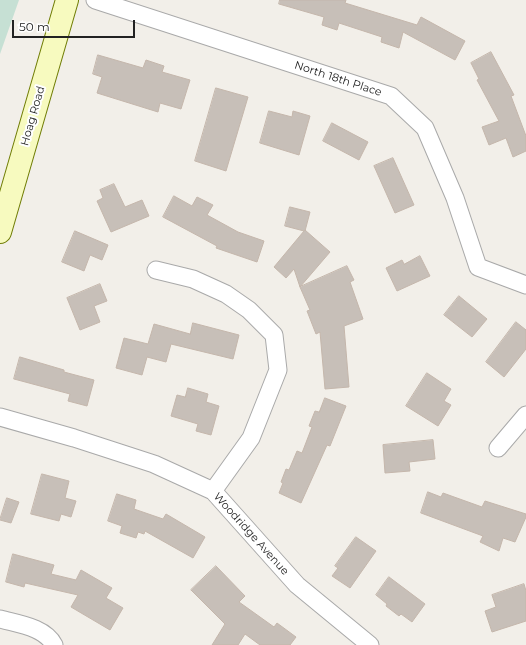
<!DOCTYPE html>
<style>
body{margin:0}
#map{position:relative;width:526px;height:645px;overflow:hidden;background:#f2efe9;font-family:Montserrat,sans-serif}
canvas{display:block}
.scale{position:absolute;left:12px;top:20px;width:123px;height:18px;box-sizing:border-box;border:2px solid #222;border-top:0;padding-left:5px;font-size:12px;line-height:14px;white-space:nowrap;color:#222;-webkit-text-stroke:3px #fff;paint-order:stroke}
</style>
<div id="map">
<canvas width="526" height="645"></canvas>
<div class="scale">50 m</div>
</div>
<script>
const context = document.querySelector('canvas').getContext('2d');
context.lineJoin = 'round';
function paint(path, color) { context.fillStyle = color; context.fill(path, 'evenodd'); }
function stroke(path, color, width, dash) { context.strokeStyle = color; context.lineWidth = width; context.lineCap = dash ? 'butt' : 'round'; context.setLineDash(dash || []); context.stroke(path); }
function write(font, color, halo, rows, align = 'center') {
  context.font = font + ' Montserrat,sans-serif'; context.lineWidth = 4; context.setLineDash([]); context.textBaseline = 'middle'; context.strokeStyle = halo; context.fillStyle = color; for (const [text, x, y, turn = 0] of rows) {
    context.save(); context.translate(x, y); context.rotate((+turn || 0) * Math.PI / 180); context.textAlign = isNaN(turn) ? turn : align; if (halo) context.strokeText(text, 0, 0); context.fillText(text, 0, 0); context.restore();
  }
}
paint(new Path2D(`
 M 0,0 L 19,0 L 0,54 Z`), '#c6e0d4');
const building = new Path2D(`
 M 280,0 L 346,0 L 345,3 L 417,25 L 421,17 L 465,41 L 455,60 L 403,32 L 399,48 L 381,42 L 382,37 L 339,23 L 337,30 L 322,25 L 324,17 L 279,4 Z
 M 491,52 L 514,95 L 511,96 L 526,136 L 526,151 L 513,157 L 506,138 L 489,145 L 482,127 L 499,121 L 477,80 L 479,79 L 471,63 Z
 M 98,55 L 143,68 L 146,60 L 164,66 L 162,72 L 190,80 L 181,109 L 160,103 L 158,112 L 97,93 L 102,77 L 93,74 Z
 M 216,88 L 248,97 L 226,171 L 195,161 Z
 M 269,111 L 292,117 L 293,111 L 310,116 L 299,155 L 260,143 Z
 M 332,123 L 368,142 L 359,160 L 323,141 Z
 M 393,158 L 414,205 L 395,213 L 374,166 Z
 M 114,184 L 125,207 L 142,200 L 149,216 L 111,232 L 97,201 L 103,198 L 100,190 Z
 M 174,196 L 192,206 L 197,197 L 213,205 L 207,215 L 238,232 L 264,241 L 257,262 L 216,248 L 217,246 L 163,217 Z
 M 290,207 L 310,212 L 305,231 L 305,230 L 330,252 L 300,287 L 294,269 L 286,278 L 274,267 L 304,231 L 285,226 Z
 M 75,231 L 108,245 L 102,260 L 90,255 L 84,271 L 62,262 Z
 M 420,256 L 430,276 L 397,291 L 386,268 L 402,260 L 404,264 Z
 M 347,266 L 354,280 L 350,282 L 363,319 L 344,326 L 349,387 L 325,389 L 320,332 L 316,334 L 307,311 L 310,310 L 300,287 Z
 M 100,284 L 107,301 L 94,306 L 100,322 L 80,330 L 67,298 Z
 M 459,296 L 487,319 L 472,337 L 444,315 Z
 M 516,322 L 526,330 L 526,349 L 504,377 L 486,362 Z
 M 193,323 L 239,335 L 233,359 L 171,344 L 166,362 L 147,357 L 142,375 L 116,368 L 124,338 L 148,344 L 154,324 L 190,334 Z
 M 20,357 L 64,370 L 64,372 L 94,380 L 87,406 L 68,401 L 70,394 L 14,379 Z
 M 427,373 L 451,389 L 444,401 L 451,405 L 438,426 L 406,406 Z
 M 188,388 L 208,394 L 206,402 L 219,406 L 211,435 L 196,431 L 198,424 L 171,416 L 177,395 L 185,397 Z
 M 325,398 L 346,406 L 330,446 L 327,445 L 301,503 L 279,493 L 283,483 L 281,482 L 286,469 L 289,470 L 297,451 L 302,453 L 312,427 L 309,426 L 315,411 L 319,412 Z
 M 433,440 L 435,459 L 409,462 L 410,471 L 385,473 L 383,445 Z
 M 42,474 L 69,481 L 65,498 L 76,501 L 71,517 L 61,514 L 59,521 L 31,514 Z
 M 428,492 L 441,497 L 443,493 L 482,507 L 485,501 L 526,514 L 526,517 L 515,542 L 503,538 L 499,551 L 480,542 L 483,536 L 421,513 Z
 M 117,494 L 136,500 L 134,509 L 163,519 L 166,514 L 205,537 L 193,558 L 145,531 L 144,534 L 138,532 L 136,538 L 120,533 L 122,526 L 108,521 Z
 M 7,498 L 19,502 L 11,523 L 0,520 Z
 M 356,537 L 376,551 L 350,588 L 332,576 L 338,568 L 335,566 Z
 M 13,554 L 54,565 L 51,574 L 76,580 L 81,570 L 112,588 L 106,598 L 123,608 L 110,630 L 71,607 L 78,595 L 25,583 L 24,587 L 6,582 Z
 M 216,566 L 245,596 L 239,602 L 274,627 L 277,623 L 296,637 L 290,645 L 260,645 L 245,634 L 238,645 L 212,645 L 225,624 L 191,590 Z
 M 389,577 L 425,604 L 412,622 L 401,614 L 399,616 L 386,606 L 387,604 L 376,595 Z
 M 524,584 L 526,591 L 526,621 L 492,632 L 485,611 L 496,607 L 492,595 Z`);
paint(building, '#c7bfb8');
stroke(building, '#c4b6ab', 1);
const street = new Path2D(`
 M 95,0 L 391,96 L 425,128 L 455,198 L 478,267 L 526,285
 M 156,270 L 193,279 L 226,294 L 249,310 L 274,335 L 278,370 L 251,438 L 213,491
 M 0,417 L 74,438 L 154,464 L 213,491 L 297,585 L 370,645
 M 498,448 L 526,415
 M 0,619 C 18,624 45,627 54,645`);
const secondary = new Path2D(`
 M 0,232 L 67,0`);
stroke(street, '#a9a9a9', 19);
stroke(secondary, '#707d05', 24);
stroke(street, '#fff', 17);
stroke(secondary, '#f7fabf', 22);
write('11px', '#222', '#fff', [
 ["North 18th Place",338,79,18],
 ["Hoag Road",33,116,-74],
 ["Woodridge Avenue",251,534,48]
]);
</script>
